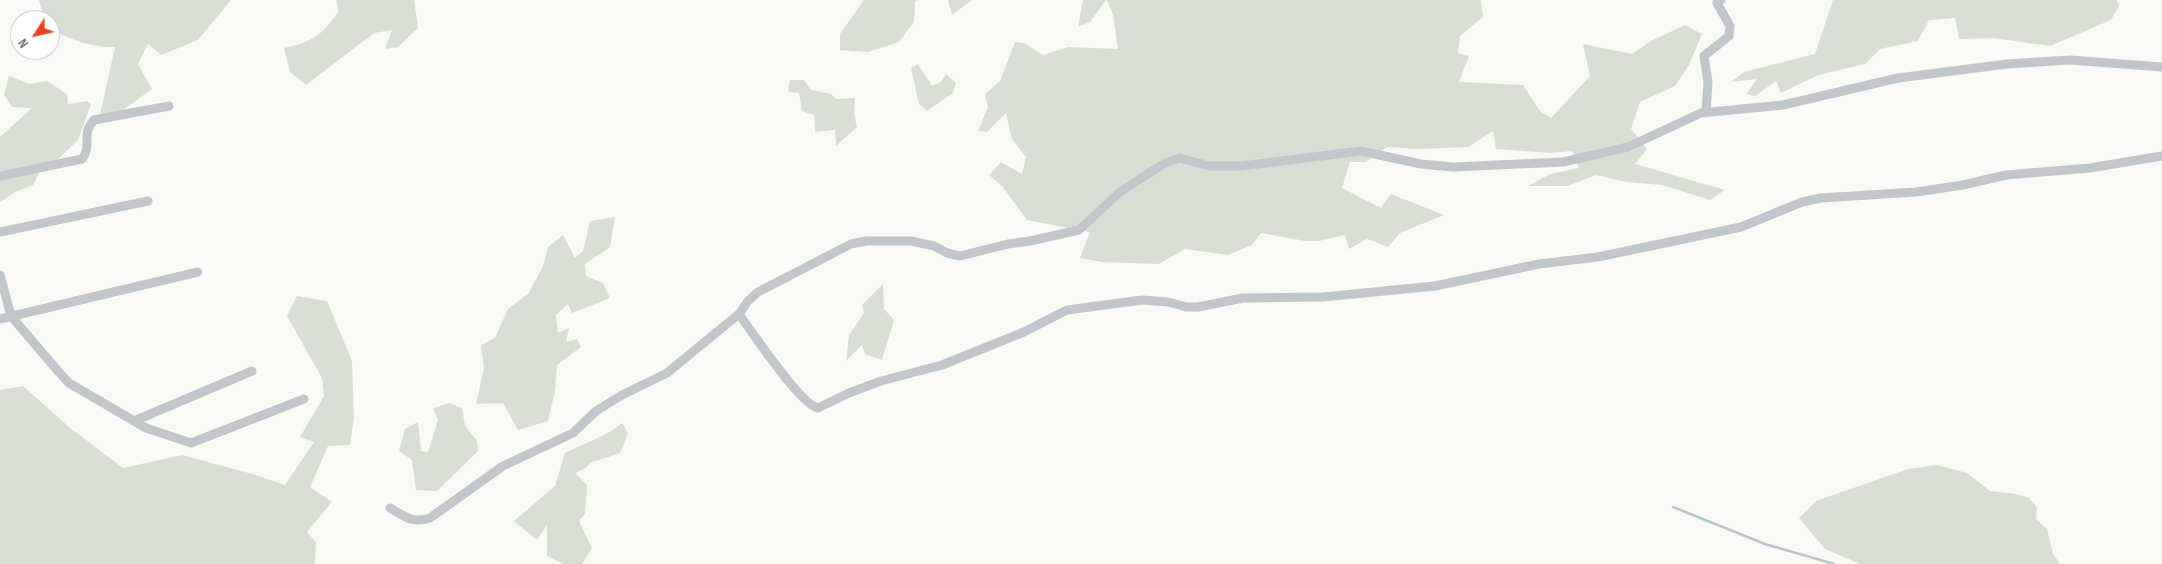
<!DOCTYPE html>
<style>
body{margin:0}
#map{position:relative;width:2162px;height:564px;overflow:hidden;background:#f9f9f6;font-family:"Sofia Sans Condensed",sans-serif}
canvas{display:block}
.north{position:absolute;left:10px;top:10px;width:50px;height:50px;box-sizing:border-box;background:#fff;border:1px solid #c0c8cd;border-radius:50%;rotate:235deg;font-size:14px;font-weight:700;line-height:20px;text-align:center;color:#627683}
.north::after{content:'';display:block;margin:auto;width:18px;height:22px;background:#ed4522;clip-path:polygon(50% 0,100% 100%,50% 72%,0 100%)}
</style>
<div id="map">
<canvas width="2162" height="564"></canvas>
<div class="north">N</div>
</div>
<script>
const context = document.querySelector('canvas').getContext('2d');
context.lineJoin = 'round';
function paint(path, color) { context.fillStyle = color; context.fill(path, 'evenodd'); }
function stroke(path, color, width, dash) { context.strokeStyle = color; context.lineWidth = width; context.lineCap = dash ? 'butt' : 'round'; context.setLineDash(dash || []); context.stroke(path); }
paint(new Path2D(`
 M 39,0 L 231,0 L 198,40 L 161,55 L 148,44 L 138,64 L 152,89 L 116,115 L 100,115 L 115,47 C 91,48 72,39 50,30 L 50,20 L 45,20 Z
 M 336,0 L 414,0 L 418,28 L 398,47 L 385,49 L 392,30 L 374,33 L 306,85 L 290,72 L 284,48 C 313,42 322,35 339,11 Z
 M 864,0 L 918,0 L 915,1 L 914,22 L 899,42 L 868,52 L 840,50 L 840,34 Z
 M 948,0 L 972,0 L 952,15 Z
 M 1083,0 L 1106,0 L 1090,22 L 1078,27 Z
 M 1107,0 L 1481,0 L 1483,17 L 1460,36 L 1458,53 L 1469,56 L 1459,82 L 1523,85 L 1540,111 L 1551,118 L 1590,76 L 1583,44 L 1632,54 L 1651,41 L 1685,25 L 1702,34 L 1689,65 L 1675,86 L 1640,102 L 1631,129 L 1647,149 L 1635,164 L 1725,190 L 1710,200 L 1662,185 L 1627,182 L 1596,175 L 1568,186 L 1528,186 L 1550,174 L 1579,168 L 1572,151 L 1551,153 L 1496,149 L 1493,131 L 1468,147 L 1420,149 L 1387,147 L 1366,162 L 1350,162 L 1342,188 L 1381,208 L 1391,194 L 1444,215 L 1400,233 L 1388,247 L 1367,239 L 1349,249 L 1345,235 L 1319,241 L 1305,241 L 1261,233 L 1252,245 L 1228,255 L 1185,249 L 1159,264 L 1102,262 L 1080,258 L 1090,232 L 1027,220 L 1002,186 L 989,175 L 1001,162 L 1022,174 L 1026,157 L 1012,139 L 1006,113 L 987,132 L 978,131 L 988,107 L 985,94 L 1000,81 L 1015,42 L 1024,43 L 1043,55 L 1068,47 L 1118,49 L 1113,15 Z
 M 1833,0 L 2117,0 L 2119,6 L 2111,20 L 2050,46 L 1993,38 L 1959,39 L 1955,18 L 1929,20 L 1918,41 L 1880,49 L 1865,64 L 1818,75 L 1781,93 L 1776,81 L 1755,96 L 1746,94 L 1757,79 L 1731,82 L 1744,72 L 1815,54 Z
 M 918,64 L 932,86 L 941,82 L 946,74 L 956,83 L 953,93 L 927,111 L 919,104 L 911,68 Z
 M 9,76 L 29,84 L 47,81 L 67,94 L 68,104 L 87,101 L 91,104 L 78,140 L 54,163 L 39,173 L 33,185 L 15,192 L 0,202 L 0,137 L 32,108 L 12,107 L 4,95 Z
 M 790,80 L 804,80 L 811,90 L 831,94 L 836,99 L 855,98 L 854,114 L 857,127 L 836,146 L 835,130 L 815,132 L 814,115 L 802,111 L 799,93 L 788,92 Z
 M 615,217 L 610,247 L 585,264 L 586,276 L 603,283 L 610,298 L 572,313 L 568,304 L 556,315 L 558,333 L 569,328 L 566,342 L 577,339 L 581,347 L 557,365 L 555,391 L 548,421 L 518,430 L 503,403 L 476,404 L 484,368 L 481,345 L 495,338 L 508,309 L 529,293 L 543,266 L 548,247 L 563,235 L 575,258 L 583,251 L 590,221 Z
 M 883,284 L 884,309 L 894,320 L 882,360 L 865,354 L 862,345 L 846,361 L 849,335 L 864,313 L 862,305 Z
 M 297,296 L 327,301 L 352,361 L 354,418 L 350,445 L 328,446 L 310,487 L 332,502 L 307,532 L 316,542 L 315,564 L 0,564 L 0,390 L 23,386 L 69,427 L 123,468 L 182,455 L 256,475 L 285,485 L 314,442 L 300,437 L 324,396 L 322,378 L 287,316 Z
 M 449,403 L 462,408 L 465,426 L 477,441 L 478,451 L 437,491 L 416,490 L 412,460 L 399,451 L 405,429 L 418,422 L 421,451 L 428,452 L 438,420 L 433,408 Z
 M 622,423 L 628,433 L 620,453 L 590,463 L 586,468 L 575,473 L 587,485 L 585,514 L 579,521 L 592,548 L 582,564 L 564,564 L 547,556 L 547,525 L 537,540 L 514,521 L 555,486 L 565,453 C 584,443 606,437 622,423 Z
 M 1937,465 L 1967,473 L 1990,491 L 2017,494 L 2029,498 L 2037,508 L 2036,519 L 2047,529 L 2053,554 L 2060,564 L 1860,564 L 1825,549 L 1799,518 L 1816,501 L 1908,469 Z`), '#d9ded5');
stroke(new Path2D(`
 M 1673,507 L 1765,544 L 1834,564`), '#b8c7ca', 2.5);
stroke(new Path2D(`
 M 1706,112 L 1708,82 L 1704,56 L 1729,36 L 1730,26 L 1717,3 L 1721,0
 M 0,176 L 82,159 C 93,145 80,135 94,120 L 169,106
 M 0,232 L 148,201
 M 0,275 L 11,316 L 57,370 L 69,383 L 146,428 L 191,443 L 304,399
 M 739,314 C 751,331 801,405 818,408 L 849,393 L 881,381 L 942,365 L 1024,332 L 1067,310 L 1142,300 L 1168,302 L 1186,307 L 1198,307 L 1243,298 L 1323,297 L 1435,286 L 1539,264 L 1598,257 L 1741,227 L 1802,202 L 1821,198 L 1916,192 L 1963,185 L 2006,175 L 2090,168 L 2162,156
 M 0,319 L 198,272
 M 134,421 L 252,371
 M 390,508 C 404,516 413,524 430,518 L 503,466 L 573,433 L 596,411 L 622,395 L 667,373 L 739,314 L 748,301 L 758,292 L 851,244 L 866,241 L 911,241 L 934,246 L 947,253 L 960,256 L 1008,244 L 1030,241 L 1079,230 L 1120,192 L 1165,163 L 1180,158 L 1209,166 L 1242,166 L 1361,151 L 1421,164 L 1453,167 L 1563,162 L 1628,147 L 1701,113 L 1783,105 L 1898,78 L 2007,64 L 2070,60 L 2162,67`), '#c1c6ca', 9);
</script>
